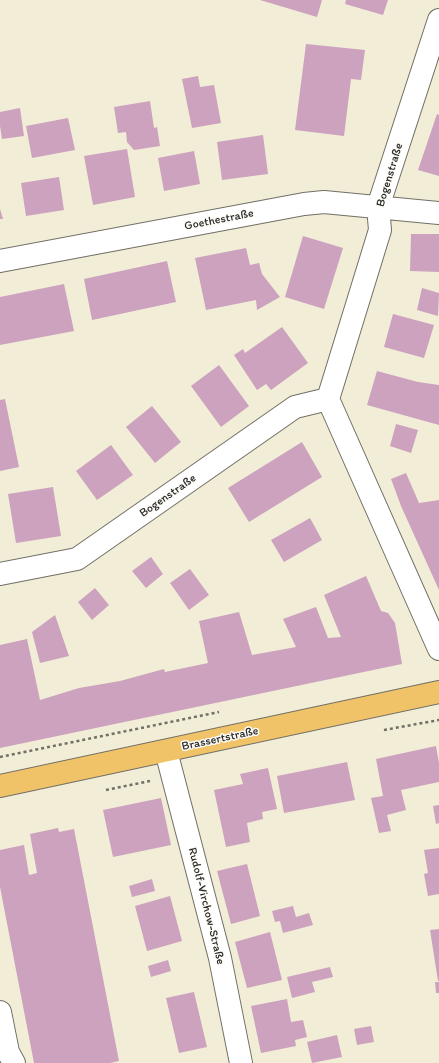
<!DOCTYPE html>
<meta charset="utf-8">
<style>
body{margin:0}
canvas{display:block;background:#f2edd6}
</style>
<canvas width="439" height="1063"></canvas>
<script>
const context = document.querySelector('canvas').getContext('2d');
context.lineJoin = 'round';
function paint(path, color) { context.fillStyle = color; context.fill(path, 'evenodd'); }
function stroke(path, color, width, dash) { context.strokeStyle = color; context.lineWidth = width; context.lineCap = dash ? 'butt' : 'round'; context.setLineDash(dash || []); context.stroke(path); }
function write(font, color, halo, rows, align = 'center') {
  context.font = font + ' Itim,sans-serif'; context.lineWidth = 3; context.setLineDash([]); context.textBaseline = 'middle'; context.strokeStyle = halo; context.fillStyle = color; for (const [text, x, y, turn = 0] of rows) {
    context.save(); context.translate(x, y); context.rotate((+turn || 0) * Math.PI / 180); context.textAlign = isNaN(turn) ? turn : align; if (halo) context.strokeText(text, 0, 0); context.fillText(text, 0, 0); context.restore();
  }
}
paint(new Path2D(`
 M 260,0 L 322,0 L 317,17 Z
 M 346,0 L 388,0 L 383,15 L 345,4 Z
 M 306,44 L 365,50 L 361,80 L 351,79 L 344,136 L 295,130 Z
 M 198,76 L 200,87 L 214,85 L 221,123 L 192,128 L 182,79 Z
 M 150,101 L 154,128 L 157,127 L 160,146 L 134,150 L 127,142 L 126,132 L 118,133 L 114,107 Z
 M 20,108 L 24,136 L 2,139 L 0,126 L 0,112 Z
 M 437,114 L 439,115 L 439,176 L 418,170 Z
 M 68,118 L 75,150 L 32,158 L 26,126 Z
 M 263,135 L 268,174 L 222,180 L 217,142 Z
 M 127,149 L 135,197 L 93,205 L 84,156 Z
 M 194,151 L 200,184 L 164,191 L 158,158 Z
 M 59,177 L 64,210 L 26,216 L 21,183 Z
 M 0,209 L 3,219 L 0,219 Z
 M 411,234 L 439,234 L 439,272 L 410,271 Z
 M 303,236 L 343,248 L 324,309 L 285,297 Z
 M 246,248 L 250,265 L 259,263 L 262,274 L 280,297 L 257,310 L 256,300 L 206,310 L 195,258 Z
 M 167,261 L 176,302 L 92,320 L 84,279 Z
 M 64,284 L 74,331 L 0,345 L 0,297 Z
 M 422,288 L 439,293 L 438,316 L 417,310 Z
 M 393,314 L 434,325 L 424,358 L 384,347 Z
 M 282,327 L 308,363 L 271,390 L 266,384 L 257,390 L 234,355 L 243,349 L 245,353 Z
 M 219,365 L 249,406 L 221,427 L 191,386 Z
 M 377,371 L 418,382 L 439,385 L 439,425 L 367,405 Z
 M 5,399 L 19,467 L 0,471 L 0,400 Z
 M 152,406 L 181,442 L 155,463 L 126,427 Z
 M 396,424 L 418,430 L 411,453 L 390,446 Z
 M 302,442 L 322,477 L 249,522 L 228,488 Z
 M 111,445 L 133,475 L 97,500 L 76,471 Z
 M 406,473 L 419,503 L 439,500 L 439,590 L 401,506 L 391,479 Z
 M 53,487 L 61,536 L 16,543 L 8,494 Z
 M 310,518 L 322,540 L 284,562 L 271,540 Z
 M 151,557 L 163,574 L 146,588 L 132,571 Z
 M 190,569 L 209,595 L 189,610 L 170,583 Z
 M 366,576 L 381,611 L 388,613 L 395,623 L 402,664 L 0,748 L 0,645 L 27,639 L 40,700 L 79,688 L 120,681 L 164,669 L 165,672 L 208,663 L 199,621 L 239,612 L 252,655 L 296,647 L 283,619 L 316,607 L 328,638 L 341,637 L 324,595 Z
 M 95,588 L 109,605 L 92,620 L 78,602 Z
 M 55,615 L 69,656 L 40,663 L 32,632 Z
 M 436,746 L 439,763 L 439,782 L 401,790 L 406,810 L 387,815 L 391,831 L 379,833 L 371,798 L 383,796 L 376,759 Z
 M 347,762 L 355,800 L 284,813 L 277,776 Z
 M 268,768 L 277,809 L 262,812 L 263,819 L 247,823 L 250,842 L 226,847 L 214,790 L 243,784 L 240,774 Z
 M 161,798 L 171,845 L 113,857 L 103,810 Z
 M 439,805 L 439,823 L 436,824 L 433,806 Z
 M 58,828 L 59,832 L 74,829 L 119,1061 L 110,1063 L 34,1063 L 0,887 L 0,850 L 24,845 L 29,875 L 37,873 L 30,834 Z
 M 439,848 L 439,894 L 428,896 L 424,874 L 428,873 L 424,850 Z
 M 247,864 L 260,916 L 231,924 L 217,871 Z
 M 152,879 L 155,891 L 132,897 L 129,886 Z
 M 170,896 L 182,941 L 147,951 L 135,906 Z
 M 293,906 L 296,917 L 309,913 L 313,925 L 283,933 L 280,921 L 275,922 L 272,911 Z
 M 439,929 L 439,981 L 438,981 L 430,930 Z
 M 270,932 L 282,980 L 247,988 L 235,942 Z
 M 168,960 L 171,971 L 151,977 L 148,966 Z
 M 330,967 L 333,977 L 312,982 L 315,992 L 292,998 L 287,977 Z
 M 435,982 L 439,982 L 439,993 L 436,993 Z
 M 194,992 L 207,1047 L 179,1053 L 166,998 Z
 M 287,999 L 291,1022 L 303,1020 L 307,1037 L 295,1040 L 296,1046 L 261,1053 L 251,1006 Z
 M 371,1026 L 374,1042 L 357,1045 L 354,1029 Z
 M 337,1035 L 342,1057 L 312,1063 L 307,1042 Z`), '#cca2bf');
const minor = new Path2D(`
 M 439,20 L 378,207 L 380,230 L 328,399 L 439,649
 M 0,261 L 304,204 L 324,202 L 439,213
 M 0,574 L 77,559 L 295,407 L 328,399
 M 166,751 L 220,958 L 241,1063
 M 0,1012 L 8,1052 L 14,1063`);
const major = new Path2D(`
 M 0,786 L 439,692`);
stroke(minor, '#716f67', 24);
stroke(major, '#716f67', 24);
stroke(new Path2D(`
 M 384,730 L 439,720
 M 0,757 L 219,712
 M 106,790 L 150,781`), '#716f67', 2.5, [3, 3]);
stroke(minor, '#fff', 22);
stroke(major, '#f1c369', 22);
write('12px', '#2b2b2b', '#fdfcf7', [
 ["Bogenstraße",390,175,-73],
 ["Goethestraße",219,220,-11],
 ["Bogenstraße",168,496,-35],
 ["Brassertstraße",220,739,-12],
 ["Rudolf-Virchow-Straße",206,906,76]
]);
</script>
